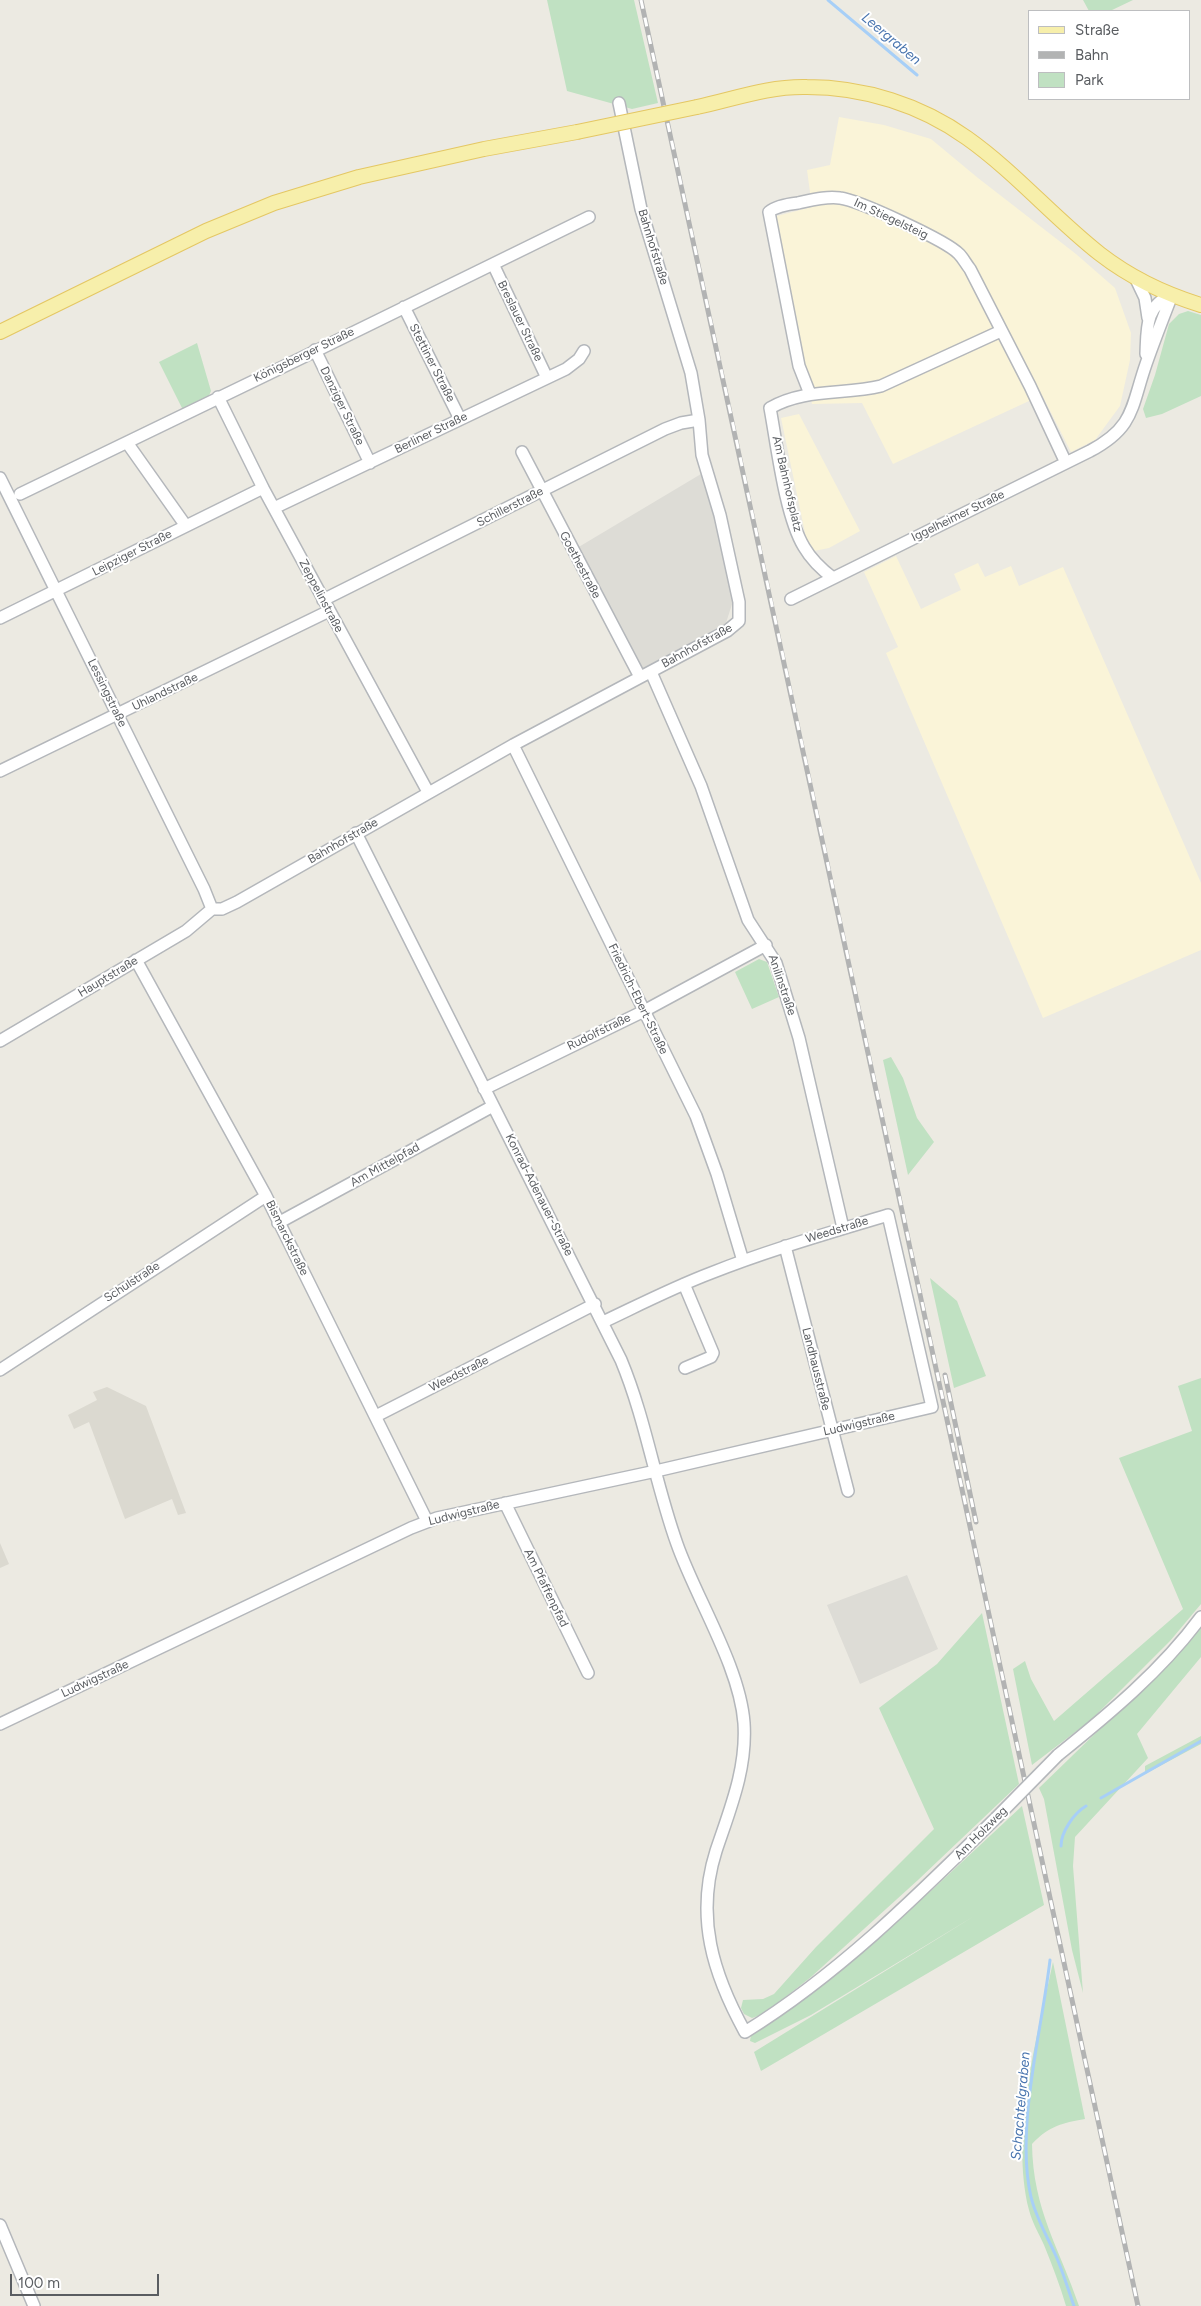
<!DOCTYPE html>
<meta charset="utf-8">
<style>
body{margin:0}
#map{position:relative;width:1201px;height:2306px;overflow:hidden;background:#eceae2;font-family:Figtree,sans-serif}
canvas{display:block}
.legend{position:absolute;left:1028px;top:10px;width:162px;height:90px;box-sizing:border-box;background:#fff;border:1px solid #bdbec0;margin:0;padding:6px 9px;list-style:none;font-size:15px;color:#5a5d61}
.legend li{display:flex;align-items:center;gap:10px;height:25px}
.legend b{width:25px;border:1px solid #bdbec0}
.scale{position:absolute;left:10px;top:2274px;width:149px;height:22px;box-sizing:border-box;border:2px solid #5a5d61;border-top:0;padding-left:6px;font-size:15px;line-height:18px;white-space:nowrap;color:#5a5d61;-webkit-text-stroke:4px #fff;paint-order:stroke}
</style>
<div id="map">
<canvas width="1201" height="2306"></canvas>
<ul class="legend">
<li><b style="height:6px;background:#f7efab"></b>Straße</li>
<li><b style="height:6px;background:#b2b3b3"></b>Bahn</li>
<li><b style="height:14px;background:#c0e1c2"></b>Park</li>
</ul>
<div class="scale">100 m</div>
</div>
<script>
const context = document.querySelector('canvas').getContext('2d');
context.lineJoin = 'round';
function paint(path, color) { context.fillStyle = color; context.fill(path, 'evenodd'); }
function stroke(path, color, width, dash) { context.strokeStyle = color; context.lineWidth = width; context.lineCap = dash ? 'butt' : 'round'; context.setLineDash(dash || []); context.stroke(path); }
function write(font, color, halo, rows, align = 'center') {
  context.font = font + ' Figtree,sans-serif'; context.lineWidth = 4; context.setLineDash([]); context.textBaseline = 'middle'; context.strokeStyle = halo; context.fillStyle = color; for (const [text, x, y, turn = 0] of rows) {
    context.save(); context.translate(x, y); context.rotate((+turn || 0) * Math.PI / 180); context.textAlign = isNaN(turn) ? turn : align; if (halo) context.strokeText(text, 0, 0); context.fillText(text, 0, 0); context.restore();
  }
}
paint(new Path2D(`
 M 839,117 L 884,125 L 931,139 L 978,178 L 1076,254 L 1115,288 L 1131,333 L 1130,360 L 1120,406 L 1095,440 L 1071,452 L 1042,395 L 893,464 L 862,403 L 812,404 L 773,217 L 812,207 L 807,170 L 830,165 Z
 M 799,414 L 860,531 L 829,548 L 809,552 L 781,418 Z
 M 896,556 L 921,609 L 961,590 L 954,574 L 978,563 L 985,577 L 1011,566 L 1019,586 L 1063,567 L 1201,883 L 1201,950 L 1043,1018 L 886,653 L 898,647 L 864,572 Z`), '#faf4d8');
paint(new Path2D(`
 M 701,474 L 712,502 L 735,595 L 724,629 L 641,672 L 577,548 Z
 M 907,1575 L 938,1649 L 860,1684 L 827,1605 Z`), '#dddcd6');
paint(new Path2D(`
 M 107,1387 L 146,1406 L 186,1513 L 178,1515 L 172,1499 L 125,1519 L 89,1422 L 74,1429 L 68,1415 L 97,1400 L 93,1392 Z
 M 0,1543 L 9,1564 L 0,1568 Z`), '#dbd9d0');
paint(new Path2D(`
 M 547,0 L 634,0 L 658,103 L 632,109 L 567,91 Z
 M 1083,0 L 1133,0 L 1110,11 L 1089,11 Z
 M 1188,311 L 1201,315 L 1201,396 L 1162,414 L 1146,418 L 1143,409 L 1155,375 L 1169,324 L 1179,314 Z
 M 197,343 L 211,391 L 207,400 L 184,412 L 159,362 Z
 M 759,959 L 767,962 L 779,997 L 752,1009 L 735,972 Z
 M 891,1057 L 903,1078 L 917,1118 L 934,1142 L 908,1175 L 883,1060 Z
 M 930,1278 L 957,1301 L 986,1376 L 954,1388 Z
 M 1201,1378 L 1201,1604 L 1170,1641 L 1091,1720 L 1032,1765 L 1013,1669 L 1025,1661 L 1031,1679 L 1054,1721 L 1183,1609 L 1119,1458 L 1192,1431 L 1178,1386 Z
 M 982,1613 L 1019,1784 L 918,1880 L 811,1977 L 764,2014 L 752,2018 L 744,2014 L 741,2008 L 743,2000 L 763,1999 L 774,1994 L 816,1947 L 934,1829 L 879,1708 L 937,1664 Z
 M 1201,1627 L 1201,1657 L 1137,1734 L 1148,1758 L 1075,1837 L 1073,1866 L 1083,1993 L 1072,1950 L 1044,1799 L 1039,1788 L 1171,1660 Z
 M 1201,1736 L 1201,1744 L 1145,1774 L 1145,1766 Z
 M 1022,1806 L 1044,1905 L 761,2071 L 754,2052 L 976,1915 L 811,2015 L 755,2043 L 750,2041 L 751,2035 L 814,1992 L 933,1889 Z
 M 1053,1962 L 1085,2119 C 1062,2123 1049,2126 1032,2144 C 1033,2210 1059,2247 1079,2306 L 1066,2306 C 1060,2285 1052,2265 1044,2245 C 1039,2234 1032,2222 1029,2210 C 1010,2134 1037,2037 1053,1962 Z`), '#c0e1c2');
stroke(new Path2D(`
 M 828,0 L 917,75
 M 1101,1798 L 1201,1741
 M 1061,1846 C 1061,1832 1074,1813 1086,1806
 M 1050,1960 C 1042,2030 1015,2128 1031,2197 C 1036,2218 1047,2236 1056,2256 C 1063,2272 1068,2289 1074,2306`), '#a7cff7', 3);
const minor = new Path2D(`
 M 493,264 L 547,378
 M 1135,277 L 1145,298 L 1148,318
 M 404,307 L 460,419
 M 315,350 L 370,463
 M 1146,354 C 1147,329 1145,305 1172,295
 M 810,394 L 799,366 L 769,212 C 776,206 789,204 798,203 C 812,200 826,196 840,198 C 858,200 947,241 959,254 C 963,258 966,264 970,269 L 1030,386 L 1066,463
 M 218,397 L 263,488 L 428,792
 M 128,444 L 186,526
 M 522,452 L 640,677
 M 0,478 L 204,889 L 212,909
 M 20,494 C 210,403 400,310 589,217
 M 274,508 L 566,369 L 579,359 L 584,351
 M 833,578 C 821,569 811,559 804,547 C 785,516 777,445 770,408 C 804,388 844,395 881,386 L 1001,331
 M 791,599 L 1090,451 C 1135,427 1131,407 1146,364 C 1154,341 1163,318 1172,295
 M 323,600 L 665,429 L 681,423 L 699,420
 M 0,618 L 263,488
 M 651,672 L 701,786 L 748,920 L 776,963 L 799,1038 L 843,1228
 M 513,745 L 696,1116 L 717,1174 L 743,1261
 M 0,771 L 329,611
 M 356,833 L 621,1360 C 646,1420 655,1483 677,1544 C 696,1598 740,1667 744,1723 C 747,1769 730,1809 716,1851 C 695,1917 713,1974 745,2032 C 839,1974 918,1895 996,1818
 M 212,909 L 222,909 L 237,902 L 513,745 L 727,631 L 739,621 L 739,602 L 720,515 L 702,455 L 699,420 L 691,373 L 641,209 L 619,103
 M 136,960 L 266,1196 L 427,1521
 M 0,1041 L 186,931 L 212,909
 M 484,1089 L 644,1011 L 766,945
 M 278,1223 L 493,1106
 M 785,1246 L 848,1491
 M 684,1284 L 713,1353 L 711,1357 L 685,1368
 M 0,1370 L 266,1196
 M 376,1416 L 595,1304
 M 505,1503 L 588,1673
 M 0,1724 L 411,1528 L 437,1518 L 656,1471 L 932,1407 L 888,1215 C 829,1233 769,1250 711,1273 C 674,1287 639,1305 603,1322
 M 1058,1755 C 1109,1714 1162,1670 1201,1617
 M 0,2225 L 34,2306`);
const major = new Path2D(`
 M 697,107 C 734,99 768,86 807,87 C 864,87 921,105 967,138 C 1015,172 1054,218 1100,254 C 1131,278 1165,294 1201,305
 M 0,332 L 206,231 L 274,203 L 359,177 L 484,149 L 577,132`);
stroke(minor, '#b4b7bb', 14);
stroke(major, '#e4c763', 16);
stroke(minor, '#fff', 11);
stroke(major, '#f7efab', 14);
const rail = new Path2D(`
 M 641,0 C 808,768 972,1537 1138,2306
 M 945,1375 L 976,1522`);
stroke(rail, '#b2b3b3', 5);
stroke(rail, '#fff', 3, [9]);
const minorBridge = new Path2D(`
 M 996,1818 L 1058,1755`);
const majorBridge = new Path2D(`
 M 577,132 L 697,107`);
stroke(minorBridge, '#b4b7bb', 14, []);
stroke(majorBridge, '#e4c763', 16, []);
stroke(minorBridge, '#fff', 11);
stroke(majorBridge, '#f7efab', 14);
write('12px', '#5a5d61', '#fff', [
 ["Im Stiegelsteig",891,219,25],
 ["Bahnhofstraße",653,247,73],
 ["Breslauer Straße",520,321,64],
 ["Königsberger Straße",304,355,-26],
 ["Stettiner Straße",432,363,63],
 ["Danziger Straße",342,406,64],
 ["Berliner Straße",431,433,-26],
 ["Am Bahnhofsplatz",787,484,77],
 ["Schillerstraße",510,507,-27],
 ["Iggelheimer Straße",958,516,-26],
 ["Leipziger Straße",132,553,-27],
 ["Goethestraße",580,565,62],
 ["Zeppelinstraße",321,596,62],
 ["Bahnhofstraße",697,646,-29],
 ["Uhlandstraße",165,692,-26],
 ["Lessingstraße",107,693,64],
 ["Bahnhofstraße",343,841,-30],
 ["Hauptstraße",108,977,-31],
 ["Anilinstraße",782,985,71],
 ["Friedrich-Ebert-Straße",638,999,64],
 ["Rudolfstraße",599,1032,-26],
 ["Am Mittelpfad",385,1165,-29],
 ["Konrad-Adenauer-Straße",539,1195,63],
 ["Weedstraße",837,1230,-17],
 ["Bismarckstraße",287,1238,64],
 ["Schulstraße",132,1282,-33],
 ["Landhausstraße",816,1369,76],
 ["Weedstraße",459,1374,-27],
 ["Ludwigstraße",859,1424,-13],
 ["Ludwigstraße",464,1513,-14],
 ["Am Pfaffenpfad",546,1588,64],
 ["Ludwigstraße",95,1679,-25],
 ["Am Holzweg",981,1833,-45]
]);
write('italic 14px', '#4975af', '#fff', [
 ["Leergraben",891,39,40],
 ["Schachtelgraben",1021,2106,-85]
]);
</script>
